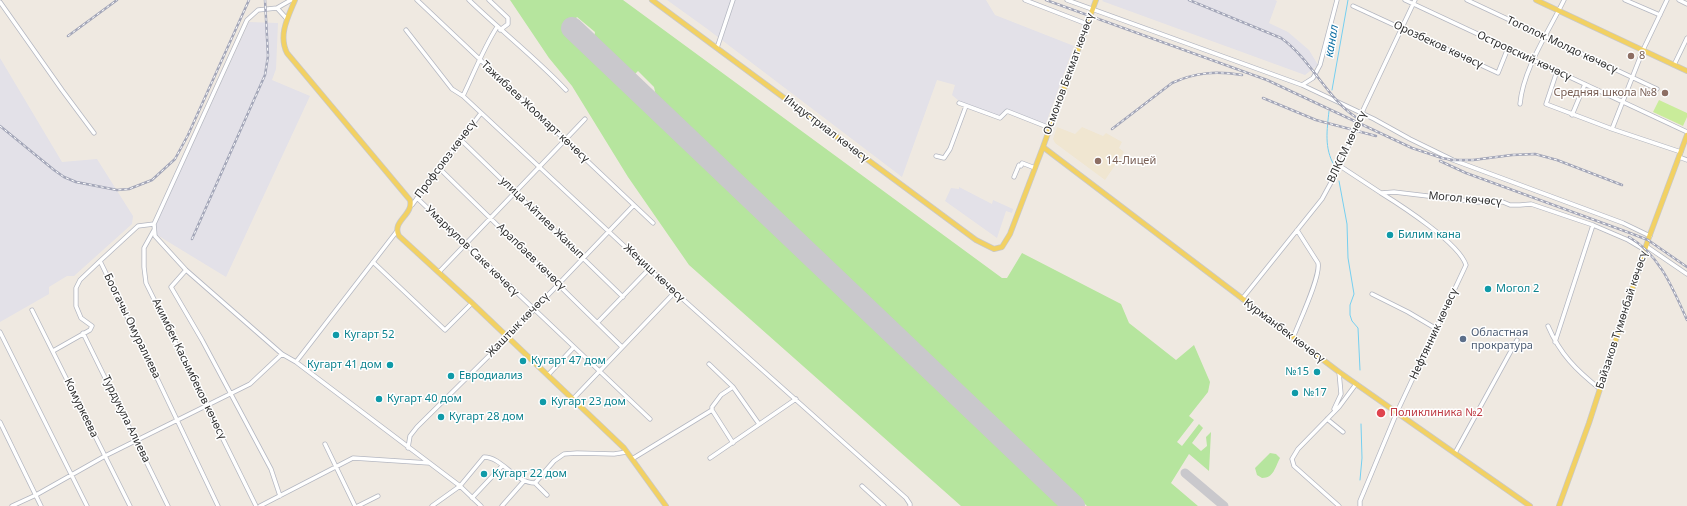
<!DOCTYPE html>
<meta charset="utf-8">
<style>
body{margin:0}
canvas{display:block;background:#efe9e1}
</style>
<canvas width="1687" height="506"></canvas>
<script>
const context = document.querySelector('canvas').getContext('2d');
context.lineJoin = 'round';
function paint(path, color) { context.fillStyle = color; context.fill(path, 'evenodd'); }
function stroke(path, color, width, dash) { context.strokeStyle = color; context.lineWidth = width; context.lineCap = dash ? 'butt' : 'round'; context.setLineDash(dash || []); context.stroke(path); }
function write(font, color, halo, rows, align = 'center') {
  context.font = font + ' "Noto Sans",sans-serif'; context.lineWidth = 3; context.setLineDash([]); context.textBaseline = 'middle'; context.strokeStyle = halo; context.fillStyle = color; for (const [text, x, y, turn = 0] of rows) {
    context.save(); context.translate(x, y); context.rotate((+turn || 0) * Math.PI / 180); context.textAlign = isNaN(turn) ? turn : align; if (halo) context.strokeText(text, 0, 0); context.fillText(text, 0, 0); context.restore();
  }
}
paint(new Path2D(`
 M 667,0 L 986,0 L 995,15 L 1074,46 L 1045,126 L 1006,110 L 996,118 L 966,107 L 952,95 L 955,85 L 937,80 L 902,177 L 706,28 Z
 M 1103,0 L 1275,0 L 1277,1 L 1269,23 L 1288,32 L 1309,50 L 1318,65 L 1305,75 L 1102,1 Z
 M 249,22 L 278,23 L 276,69 L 272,80 L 310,96 L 226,277 L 157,235 L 155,226 Z
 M 0,58 L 62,162 L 97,159 L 133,216 L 132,224 L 74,276 L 67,276 L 49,287 L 49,294 L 0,322 Z
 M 959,187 L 992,204 L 993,200 L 1013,209 L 1012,213 L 1006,211 L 997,238 L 945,201 L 951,188 L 959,189 Z`), '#e3e1e8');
paint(new Path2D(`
 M 1057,127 L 1075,134 L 1082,127 L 1103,136 L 1106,133 L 1122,142 L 1119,148 L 1124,152 L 1105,180 L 1055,143 L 1053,139 Z`), '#f0e6d1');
paint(new Path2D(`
 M 510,0 L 623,0 L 1002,278 L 1007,278 L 1022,253 L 1121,304 L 1129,323 L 1176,360 L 1194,345 L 1210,382 L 1208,392 L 1189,416 L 1194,420 L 1177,442 L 1182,446 L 1199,424 L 1203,428 L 1192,443 L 1201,451 L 1207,446 L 1206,437 L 1211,432 L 1209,471 L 1189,454 L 1171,483 L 1198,506 L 1087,506 L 656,96 L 654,87 L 638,71 L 634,75 L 594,38 L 595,32 L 577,17 L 564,32 L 1062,506 L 961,506 L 689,265 L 628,177 L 572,86 L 549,58 Z
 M 1270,453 L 1276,454 L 1280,458 C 1275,467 1274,478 1262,478 L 1257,475 L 1255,468 Z`), '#b6e59e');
paint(new Path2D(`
 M 1659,100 L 1687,113 L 1687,117 L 1683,126 L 1653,112 Z`), '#c9ec9a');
stroke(new Path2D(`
 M 1332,90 L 1348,0
 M 1329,111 C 1327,130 1324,148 1334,165
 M 1339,181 L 1347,224 L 1348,258 L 1354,294 L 1350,305 L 1350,315 L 1352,321 L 1358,328 L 1360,370
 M 1360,480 L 1362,458 L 1361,424`), '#75cff0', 1);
stroke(new Path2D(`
 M 1185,473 L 1224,506`), '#c9c8cc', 9);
stroke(new Path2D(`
 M 572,28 L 1074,506`), '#c9c8cc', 22);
const minor = new Path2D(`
 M 417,0 L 653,223
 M 469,0 C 501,31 536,58 566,90
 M 489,0 L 508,18 L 508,24 L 500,30
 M 1025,0 L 1087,24
 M 1067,0 L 1302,85 L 1313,78 L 1320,65 L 1337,0
 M 1405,0 L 1687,132
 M 1467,0 L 1657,89
 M 1625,0 L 1660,15
 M 1679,0 L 1687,4
 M 0,2 L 62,90 L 94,133
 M 1353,6 L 1498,73 L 1508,48
 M 287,19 L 277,8 L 291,0
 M 406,30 L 452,89 L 463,96 L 649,269 L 906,498 L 910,504 L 910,506
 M 717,48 L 733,0
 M 1674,65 L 1687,38
 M 1557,71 L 1546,104 L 1612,129 L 1681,152
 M 1302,85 L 1374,119 L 1410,139 L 1453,160 L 1623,223 L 1650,236
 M 463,96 C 474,73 483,49 497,27
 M 959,103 L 1000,118 L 1007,111 L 1050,128
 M 1520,104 C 1523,69 1549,31 1564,0
 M 1572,115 L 1585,84
 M 1612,129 L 1643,50 L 1667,0
 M 461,140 L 623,297
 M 936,156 L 944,158 L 950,149 L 966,106
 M 1679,157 L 1687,160
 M 1340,166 L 1381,193 L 1394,192 L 1478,202 L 1503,202 L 1510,205 L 1520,205 L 1531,204 L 1593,225 L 1628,240 L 1645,250
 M 439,168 L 622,347
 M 1014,177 L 1019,165 L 1021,166 L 1022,163 L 1035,168
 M 417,198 L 650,419
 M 412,205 L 481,113
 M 154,224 L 247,20 L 258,10 L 277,8
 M 154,230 L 144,248 L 144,267 L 146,283 L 256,506
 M 1646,246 L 1687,274
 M 373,262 L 445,330 L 472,303
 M 186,270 L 171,287 L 202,340 L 271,469 L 280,496
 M 439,272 L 585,119
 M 1372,294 L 1408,312 L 1435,328
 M 1242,299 L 1322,199 L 1340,166 L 1364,108 L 1415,0
 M 32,310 L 130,506
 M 598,322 L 649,269
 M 1548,326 C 1560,354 1576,370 1600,389
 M 0,332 L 87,506
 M 83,333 L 168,506
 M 1293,338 C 1299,322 1321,276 1318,263 L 1297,230
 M 1555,342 L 1593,225
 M 53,351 L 90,330 L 92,326 L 81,318 L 76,306 L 76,288 L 80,280 L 100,261
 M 296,362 L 397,231
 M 548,375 L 574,347
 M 733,387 L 759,424
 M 573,399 L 674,293
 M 1334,409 L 1341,394 L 1339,372
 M 712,410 L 733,443
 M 1327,419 L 1343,432
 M 0,422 L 41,506
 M 325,444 L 355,506
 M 408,448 L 410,436 L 417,427 L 508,337 L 634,205
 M 1455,453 L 1517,340
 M 710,458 L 796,399
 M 632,459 L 712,410 L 712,407 L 721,395 L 733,387 L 709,364
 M 535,483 L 547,495
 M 862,486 L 884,506
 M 472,498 L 502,466
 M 12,506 L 36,495 L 105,456 L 250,384 L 282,354
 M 218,506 L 157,378 L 100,261 L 138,226 L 154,224 L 155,236 L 186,270 L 282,354 L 296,362 L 460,486 L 481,506
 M 260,506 L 353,458 L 429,463
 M 358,506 L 378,496
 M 432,506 L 460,486 L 484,457 C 502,457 515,483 535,483 L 554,461 L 564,454 L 577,453 L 614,454 L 627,452
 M 502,506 L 524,481
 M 1339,506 L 1294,466 L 1292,459 L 1298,449 L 1339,407 L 1356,384
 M 1360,506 L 1360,501 L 1397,412 L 1466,265 C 1459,243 1402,206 1381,193`);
const major = new Path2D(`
 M 295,0 C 288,17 278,35 287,53 L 410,200 C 414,215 391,221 399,236 L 472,303 L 624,448 L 666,506
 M 652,0 L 976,240 L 994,249 L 1002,247 L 1010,234 L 1043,147 L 1096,0
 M 1536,0 L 1687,71
 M 1043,147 L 1339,372 L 1530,506
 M 1559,506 L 1589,423 L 1648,240 L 1687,135`);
stroke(minor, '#b4b7c1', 5);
stroke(major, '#c9c9c9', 6);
stroke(minor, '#fff', 3.5);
stroke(major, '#f2d163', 4.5);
const rail = new Path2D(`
 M 1046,0 L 1267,80 L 1412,148 L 1442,158 L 1453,160 L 1473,160 L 1512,155 L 1535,154 L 1557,160 L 1622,185
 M 1189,0 L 1281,38 C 1311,59 1327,99 1357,118
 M 68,36 L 117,0
 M 1263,98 L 1316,120 L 1376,136
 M 0,126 L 54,170 L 64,177 L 76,182 L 117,190 L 129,189 L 152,180 L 175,159 L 188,135 L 249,0
 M 1112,129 L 1172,83 C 1196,72 1217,71 1242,75
 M 1440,161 L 1466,173 L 1630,233 L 1648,240 L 1687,267
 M 1629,237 C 1660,255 1673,289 1687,320
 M 192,239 L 265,75 L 268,56 L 265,0`);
stroke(rail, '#a3a6b8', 2.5);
stroke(rail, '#fff', 1, [3]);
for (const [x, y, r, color] of [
 [1631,56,4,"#8d6e63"],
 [1665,93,4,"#8d6e63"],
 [1098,161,4,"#8d6e63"],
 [1390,235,4,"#0f9aa8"],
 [1488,289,4,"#0f9aa8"],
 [336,335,4,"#0f9aa8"],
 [1463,339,4,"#5c6f8a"],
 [523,361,4,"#0f9aa8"],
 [390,365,4,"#0f9aa8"],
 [1317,372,4,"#0f9aa8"],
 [451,376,4,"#0f9aa8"],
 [1295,393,4,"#0f9aa8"],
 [379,399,4,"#0f9aa8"],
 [543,402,4,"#0f9aa8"],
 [1381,413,5,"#e0444e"],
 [441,417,4,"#0f9aa8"],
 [484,474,4,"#0f9aa8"]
]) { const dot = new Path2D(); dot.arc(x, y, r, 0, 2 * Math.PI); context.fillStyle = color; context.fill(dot); stroke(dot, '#fff', 1.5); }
write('11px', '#2e2e2e', '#fff', [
 ["Орозбеков көчөсү",1438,45,25],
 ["Тоголок Молдо көчөсү",1562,45,25],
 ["Островский көчөсү",1524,56,25],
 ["Осмонов Бекмат көчөсү",1069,74,-70],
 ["Тажибаев Жоомарт көчөсү",535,112,43],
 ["Индустриал көчөсү",826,129,37],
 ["ВЛКСМ көчөсү",1347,147,-65],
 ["Профсоюз көчөсү",446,159,-53],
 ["Могол көчөсү",1465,199,5],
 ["улица Айтиев Жакып",542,218,44],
 ["Умаркулов Саке көчөсү",472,251,44],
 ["Арапбаев көчөсү",531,257,44],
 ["Жеңиш көчөсү",654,273,43],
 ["Байзаков Түмөнбай көчөсү",1622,320,-72],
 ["Жаштык көчөсү",518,325,-46],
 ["Боогачы Омуралиева",132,326,64],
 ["Курманбек көчөсү",1284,331,37],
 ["Нефтянник көчөсү",1434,334,-65],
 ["Акимбек Касымбеков көчөсү",189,369,64],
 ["Комуркеева",81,408,64],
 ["Турдукула Алиева",126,419,64]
]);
write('11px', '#785e54', '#fff', [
 ["8",1639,56],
 ["Средняя школа №8",1657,93,"right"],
 ["14-Лицей",1106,161]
], 'left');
write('11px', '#0d838f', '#fff', [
 ["Билим кана",1398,235],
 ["Могол 2",1496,289],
 ["Кугарт 52",344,335],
 ["Кугарт 47 дом",531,361],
 ["Кугарт 41 дом",382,365,"right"],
 ["№15",1309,372,"right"],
 ["Евродиализ",459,376],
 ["№17",1303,393],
 ["Кугарт 40 дом",387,399],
 ["Кугарт 23 дом",551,402],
 ["Кугарт 28 дом",449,417],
 ["Кугарт 22 дом",492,474]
], 'left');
write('11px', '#4e5e75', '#fff', [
 ["Областная",1471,333],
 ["прократура",1471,346]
], 'left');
write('11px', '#be3a42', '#fff', [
 ["Поликлиника №2",1390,413]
], 'left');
write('italic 12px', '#0d6fa3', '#fff', [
 ["канал",1332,41,-80]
]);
</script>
